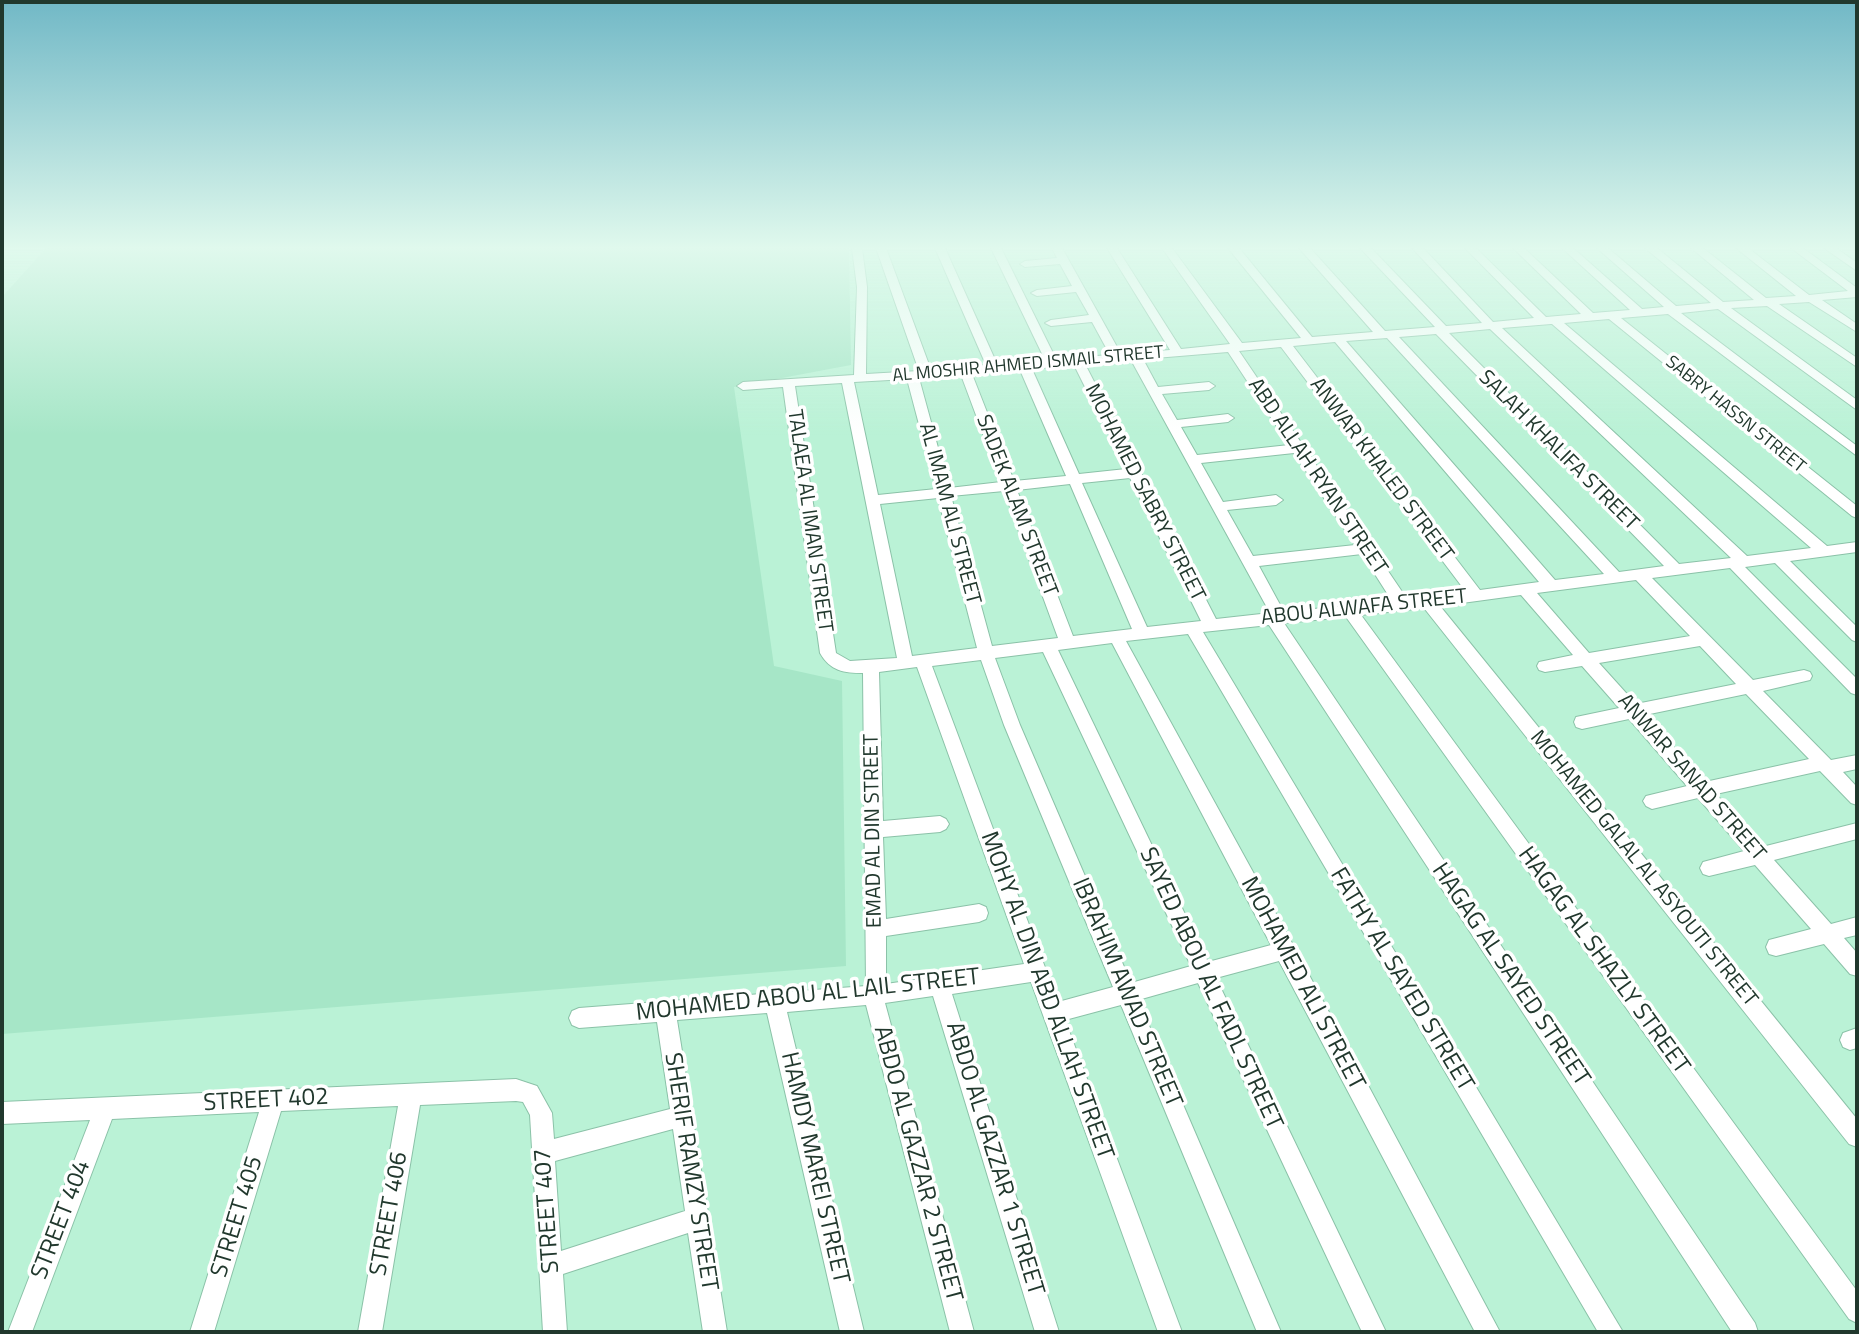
<!DOCTYPE html>
<style>
body{margin:0}
#map{position:relative;width:1859px;height:1334px;overflow:hidden;background:#baf2d6;font-family:"Titillium Web",sans-serif}
canvas{display:block}
.frame{position:absolute;inset:0;border:4px solid #21382d;pointer-events:none}
</style>
<div id="map">
<canvas width="1859" height="1334"></canvas>
<div class="frame"></div>
</div>
<script>
const context = document.querySelector('canvas').getContext('2d');
context.lineJoin = 'round';
function paint(path, color) { context.fillStyle = color; context.fill(path, 'evenodd'); }
function stroke(path, color, width, dash) { context.strokeStyle = color; context.lineWidth = width; context.lineCap = dash ? 'butt' : 'round'; context.setLineDash(dash || []); context.stroke(path); }
function write(font, color, halo, rows, align = 'center') {
  context.font = font + ' "Titillium Web",sans-serif'; context.lineWidth = 7; context.setLineDash([]); context.textBaseline = 'middle'; context.strokeStyle = halo; context.fillStyle = color; for (const [text, x, y, turn = 0] of rows) {
    context.save(); context.translate(x, y); context.rotate((+turn || 0) * Math.PI / 180); context.textAlign = isNaN(turn) ? turn : align; if (halo) context.strokeText(text, 0, 0); context.fillText(text, 0, 0); context.restore();
  }
}
paint(new Path2D(`
 M 46,248 L 849,248 L 851,365 L 734,387 L 774,666 L 842,681 L 846,966 L 2,1034 L 2,297 Z`), '#a6e6c7');
const street = new Path2D(`
 M 852,248 L 862,248 L 867,287 L 866,374 L 919,371 L 876,248 L 886,248 L 931,370 L 986,365 L 935,248 L 945,248 L 997,364 L 1045,360 L 991,248 L 1001,248 L 1056,359 L 1110,355 L 1092,322 L 1051,326 L 1045,323 L 1051,320 L 1089,315 L 1076,292 L 1037,296 L 1031,293 L 1037,290 L 1072,286 L 1060,264 L 1025,267 L 1020,264 L 1025,261 L 1057,258 L 1052,248 L 1062,248 L 1121,354 L 1170,350 L 1107,248 L 1117,248 L 1181,349 L 1230,344 L 1162,248 L 1172,248 L 1242,343 L 1301,338 L 1228,248 L 1239,248 L 1312,337 L 1373,332 L 1299,248 L 1310,248 L 1385,331 L 1435,327 L 1360,248 L 1371,248 L 1446,326 L 1482,323 L 1412,248 L 1423,248 L 1493,322 L 1534,318 L 1465,248 L 1476,248 L 1546,317 L 1581,314 L 1513,248 L 1524,248 L 1593,313 L 1630,310 L 1562,248 L 1573,248 L 1642,309 L 1664,307 L 1597,248 L 1608,248 L 1676,306 L 1711,303 L 1645,248 L 1657,248 L 1723,302 L 1754,300 L 1691,248 L 1703,248 L 1766,298 L 1796,296 L 1736,248 L 1748,248 L 1809,295 L 1848,291 L 1791,248 L 1803,248 L 1857,288 L 1857,297 L 1822,300 L 1857,324 L 1857,332 L 1809,302 L 1779,304 L 1857,358 L 1857,367 L 1767,306 L 1731,308 L 1857,400 L 1857,410 L 1718,309 L 1681,313 L 1857,446 L 1857,456 L 1668,314 L 1621,318 L 1857,506 L 1857,518 L 1852,516 L 1609,319 L 1564,323 L 1827,546 L 1857,542 L 1857,552 L 1790,561 L 1857,627 L 1857,642 L 1852,640 L 1775,563 L 1745,567 L 1857,679 L 1857,695 L 1851,693 L 1730,568 L 1652,578 L 1753,680 L 1804,670 L 1810,672 L 1812,676 L 1810,680 L 1763,691 L 1831,760 L 1857,755 L 1857,769 L 1843,772 L 1857,787 L 1857,805 L 1851,803 L 1820,771 L 1716,794 L 1762,847 L 1857,823 L 1857,839 L 1774,860 L 1831,924 L 1857,917 L 1857,935 L 1844,938 L 1857,953 L 1857,976 L 1850,974 L 1824,944 L 1776,956 L 1769,954 L 1766,947 L 1769,940 L 1811,929 L 1755,865 L 1709,876 L 1703,874 L 1700,868 L 1703,862 L 1744,851 L 1698,798 L 1652,809 L 1646,806 L 1643,801 L 1646,796 L 1687,786 L 1629,719 L 1582,729 L 1576,727 L 1574,722 L 1576,717 L 1619,708 L 1582,666 L 1545,672 L 1539,670 L 1537,666 L 1539,662 L 1573,655 L 1521,595 L 1440,606 L 1857,1119 L 1857,1147 L 1849,1144 L 1424,608 L 1361,615 L 1857,1291 L 1857,1323 L 1849,1319 L 1346,617 L 1284,623 L 1755,1323 L 1758,1332 L 1732,1332 L 1269,625 L 1203,632 L 1623,1332 L 1598,1332 L 1188,634 L 1126,641 L 1292,943 L 1500,1332 L 1475,1332 L 1279,961 L 1216,978 L 1386,1332 L 1362,1332 L 1198,983 L 1138,1000 L 1281,1332 L 1257,1332 L 1121,1005 L 1065,1020 L 1182,1332 L 1158,1332 L 1031,982 L 952,994 L 1059,1332 L 1035,1332 L 933,996 L 885,1003 L 974,1332 L 950,1332 L 866,1005 L 787,1012 L 864,1332 L 840,1332 L 767,1013 L 677,1020 L 727,1332 L 703,1332 L 688,1233 L 563,1274 L 567,1332 L 543,1332 L 530,1115 L 523,1102 L 516,1101 L 420,1105 L 382,1332 L 358,1332 L 398,1106 L 281,1111 L 214,1332 L 190,1332 L 259,1112 L 112,1119 L 32,1332 L 8,1332 L 90,1120 L 2,1124 L 2,1102 L 516,1079 L 537,1086 L 552,1113 L 554,1139 L 670,1109 L 657,1022 L 579,1028 L 572,1025 L 569,1018 L 572,1011 L 579,1008 L 866,986 L 863,673 C 844,673 830,671 820,653 L 783,387 L 743,390 L 737,386 L 743,382 L 854,375 L 857,287 ZM 1551,324 L 1552,324 L 1811,548 L 1747,556 L 1502,328 ZM 1490,329 L 1731,558 L 1679,564 L 1449,333 ZM 1436,334 L 1664,566 L 1619,572 L 1399,337 ZM 1387,338 L 1604,574 L 1555,580 L 1346,341 ZM 1335,342 L 1539,582 L 1480,590 L 1293,346 ZM 1281,347 L 1466,592 L 1407,599 L 1239,351 ZM 1228,352 L 1289,445 L 1197,455 L 1181,427 L 1228,422 L 1234,418 L 1228,414 L 1177,420 L 1162,394 L 1209,390 L 1215,386 L 1209,382 L 1158,387 L 1143,359 ZM 1131,360 L 1270,613 L 1216,619 L 1085,364 ZM 1074,365 L 1126,469 L 1079,474 L 1032,369 ZM 1020,370 L 1066,476 L 1014,481 L 972,374 ZM 961,375 L 1001,482 L 949,488 L 919,378 ZM 907,379 L 936,489 L 878,495 L 854,382 ZM 842,383 L 897,658 L 850,661 L 836,653 L 795,386 ZM 1294,453 L 1355,545 L 1253,556 L 1227,510 L 1276,505 L 1283,500 L 1276,495 L 1223,502 L 1201,463 ZM 1130,478 L 1201,621 L 1147,627 L 1082,483 ZM 1070,484 L 1132,629 L 1073,636 L 1017,490 ZM 1004,491 L 1058,638 L 992,646 L 951,496 ZM 938,498 L 977,648 L 912,656 L 880,504 ZM 1362,554 L 1392,601 L 1284,612 L 1259,566 ZM 1636,580 L 1690,636 L 1589,653 L 1537,593 ZM 1112,643 L 1271,945 L 1208,962 L 1058,650 ZM 1700,646 L 1736,684 L 1636,704 L 1599,663 ZM 1043,652 L 1191,966 L 1131,983 L 1020,725 L 995,658 ZM 981,660 L 1004,725 L 1113,987 L 1058,1002 L 932,666 ZM 917,667 L 1024,964 L 886,984 L 886,936 L 979,922 L 986,919 L 988,913 L 986,907 L 979,904 L 886,919 L 883,837 L 940,832 L 946,829 L 949,824 L 946,819 L 940,816 L 883,821 L 879,672 ZM 1746,694 L 1809,759 L 1705,782 L 1645,715 ZM 673,1129 L 685,1211 L 561,1251 L 555,1161 Z
 M 1824,248 L 1836,248 L 1857,263 L 1857,271 Z
 M 1857,1028 L 1857,1048 L 1850,1050 L 1843,1047 L 1840,1040 L 1843,1033 Z`);
stroke(street, '#8bc2a8', 2);
paint(street, '#fff');
const sky = context.createLinearGradient(0, 0, 0, 435);
sky.addColorStop(0, '#71b8c6');
sky.addColorStop(0.57, '#e0f9ed');
sky.addColorStop(1, '#e0f9ed00');
context.fillStyle = sky;
context.fillRect(0, 0, 1859, 435);
write('18px', '#21382d', '#fff', [
 ["AL MOSHIR AHMED ISMAIL STREET",1028,365,-5],
 ["SABRY HASSN STREET",1735,415,39]
]);
write('21px', '#21382d', '#fff', [
 ["SALAH KHALIFA STREET",1558,451,45],
 ["ANWAR KHALED STREET",1381,470,53],
 ["ABD ALLAH RYAN STREET",1317,477,56],
 ["MOHAMED SABRY STREET",1144,493,63],
 ["SADEK ALAM STREET",1016,506,69],
 ["AL IMAM ALI STREET",949,514,75],
 ["TALAEA AL IMAN STREET",809,521,82],
 ["ABOU ALWAFA STREET",1364,608,-6],
 ["ANWAR SANAD STREET",1691,778,49],
 ["EMAD AL DIN STREET",874,831,-91],
 ["MOHAMED GALAL AL ASYOUTI STREET",1643,869,51]
]);
write('24px', '#21382d', '#fff', [
 ["HAGAG AL SHAZLY STREET",1603,961,54],
 ["HAGAG AL SAYED STREET",1510,975,56],
 ["FATHY AL SAYED STREET",1401,980,59],
 ["MOHAMED ALI STREET",1302,984,62],
 ["SAYED ABOU AL FADL STREET",1210,989,65],
 ["IBRAHIM AWAD STREET",1126,993,67],
 ["MOHAMED ABOU AL LAIL STREET",808,996,-6],
 ["MOHY AL DIN ABD ALLAH STREET",1046,996,70],
 ["STREET 402",266,1101,-3],
 ["ABDO AL GAZZAR 1 STREET",994,1159,73],
 ["ABDO AL GAZZAR 2 STREET",917,1164,75],
 ["HAMDY MAREI STREET",814,1168,77],
 ["SHERIF RAMZY STREET",690,1172,81],
 ["STREET 407",548,1211,-94],
 ["STREET 406",390,1214,-80],
 ["STREET 405",238,1217,-73],
 ["STREET 404",62,1220,-69]
]);
</script>
